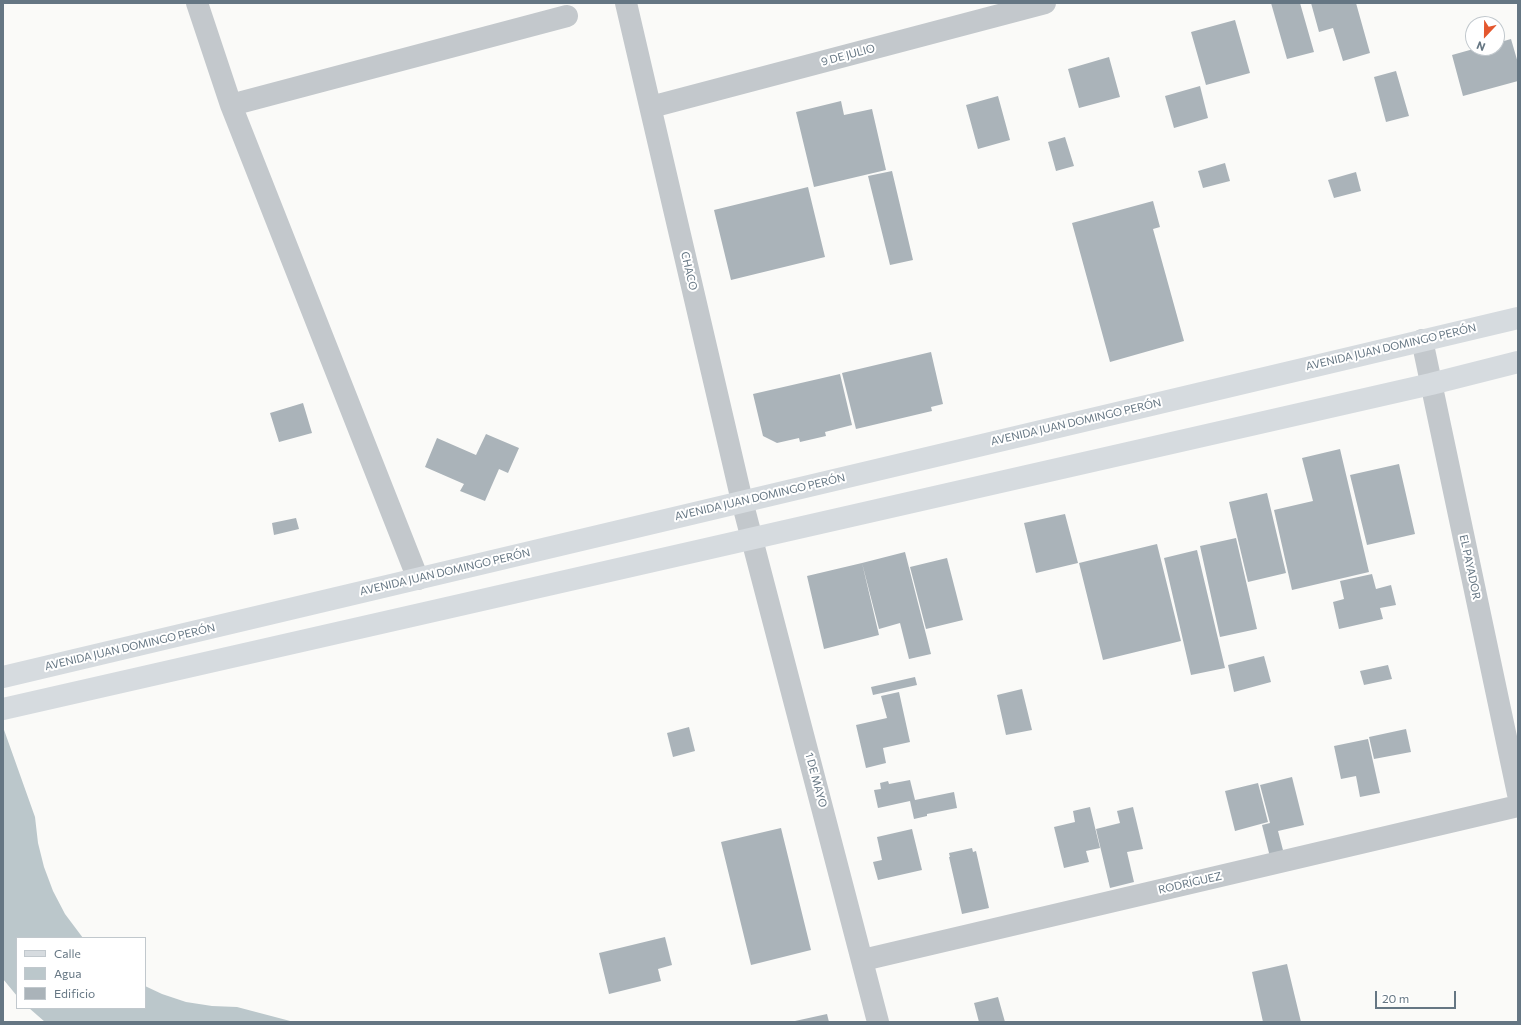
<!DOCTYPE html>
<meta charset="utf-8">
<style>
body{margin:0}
#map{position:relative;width:1521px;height:1025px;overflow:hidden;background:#fafaf8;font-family:Commissioner,sans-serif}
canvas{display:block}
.frame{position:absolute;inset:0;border:4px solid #657683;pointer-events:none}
.legend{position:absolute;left:16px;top:937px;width:130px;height:72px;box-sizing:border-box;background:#fff;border:1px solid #c1c8cd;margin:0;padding:5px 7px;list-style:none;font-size:12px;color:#657683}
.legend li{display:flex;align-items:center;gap:8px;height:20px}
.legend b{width:20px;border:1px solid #c1c8cd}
.north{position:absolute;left:1465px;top:16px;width:40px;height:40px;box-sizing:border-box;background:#fff;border:1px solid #c1c8cd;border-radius:50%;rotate:202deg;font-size:11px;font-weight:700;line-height:16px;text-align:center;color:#657683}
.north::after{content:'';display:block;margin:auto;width:14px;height:18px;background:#e4572e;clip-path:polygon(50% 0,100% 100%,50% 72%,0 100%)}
.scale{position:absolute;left:1375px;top:991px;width:81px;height:18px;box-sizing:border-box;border:2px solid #657683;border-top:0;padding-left:5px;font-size:12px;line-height:14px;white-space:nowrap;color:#657683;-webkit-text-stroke:3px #fff;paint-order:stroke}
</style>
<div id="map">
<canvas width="1521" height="1025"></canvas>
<div class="frame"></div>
<ul class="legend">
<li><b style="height:5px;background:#d6dbdf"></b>Calle</li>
<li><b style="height:11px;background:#bbc7cb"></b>Agua</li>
<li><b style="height:11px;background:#aab3b9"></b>Edificio</li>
</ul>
<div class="north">N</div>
<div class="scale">20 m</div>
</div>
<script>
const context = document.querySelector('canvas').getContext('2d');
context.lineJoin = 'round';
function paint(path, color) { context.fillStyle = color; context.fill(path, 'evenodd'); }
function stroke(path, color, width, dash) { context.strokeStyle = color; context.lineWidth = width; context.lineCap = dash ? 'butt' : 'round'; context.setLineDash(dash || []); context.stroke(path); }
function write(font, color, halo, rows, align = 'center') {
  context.font = font + ' Commissioner,sans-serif'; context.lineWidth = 4; context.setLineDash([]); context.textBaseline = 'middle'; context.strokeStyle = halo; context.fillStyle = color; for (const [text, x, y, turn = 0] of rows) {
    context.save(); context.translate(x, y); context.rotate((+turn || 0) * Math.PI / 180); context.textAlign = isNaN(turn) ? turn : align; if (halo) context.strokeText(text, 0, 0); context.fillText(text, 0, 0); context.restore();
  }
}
paint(new Path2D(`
 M 3,727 L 35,817 L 38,843 L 44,867 L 53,891 L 65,914 L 83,938 L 17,938 L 17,996 L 3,979 Z
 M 145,986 L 162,994 L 186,1002 L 212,1006 L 237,1007 L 294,1022 L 45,1022 L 29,1008 L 145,1008 Z`), '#bbc7cb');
paint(new Path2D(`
 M 1271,3 L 1300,3 L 1314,52 L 1287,59 Z
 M 1311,3 L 1356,3 L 1370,53 L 1343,61 L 1333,28 L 1319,32 Z
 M 1235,20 L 1250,73 L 1206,85 L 1191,32 Z
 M 1511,39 L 1518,63 L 1518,81 L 1463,96 L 1452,55 L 1477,48 L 1497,48 L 1497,43 Z
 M 1109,57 L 1120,97 L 1079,108 L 1068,69 Z
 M 1396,71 L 1409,116 L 1386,122 L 1374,77 Z
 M 1200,86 L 1208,118 L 1174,128 L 1165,96 Z
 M 998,96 L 1010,140 L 978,149 L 966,105 Z
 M 841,101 L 844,115 L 872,109 L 886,170 L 814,187 L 796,112 Z
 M 1065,137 L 1074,166 L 1056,171 L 1048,142 Z
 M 1225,163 L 1230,181 L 1203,188 L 1198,171 Z
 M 892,171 L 913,260 L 890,265 L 868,176 Z
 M 1356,172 L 1361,191 L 1334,198 L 1328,180 Z
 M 808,187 L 825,257 L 731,280 L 714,210 Z
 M 1153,201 L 1160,227 L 1153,229 L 1184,341 L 1110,362 L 1072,223 Z
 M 931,352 L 943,404 L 931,407 L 932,411 L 856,429 L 842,373 Z
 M 840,374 L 852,425 L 825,432 L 826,436 L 800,442 L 799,438 L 777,443 L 763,436 L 753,394 Z
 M 303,403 L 312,433 L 279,442 L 270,413 Z
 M 486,434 L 519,448 L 508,473 L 499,469 L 485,501 L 460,491 L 464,484 L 425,467 L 437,438 L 476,455 Z
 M 1340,449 L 1369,572 L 1292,590 L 1274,510 L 1313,501 L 1302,458 Z
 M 1399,464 L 1415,534 L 1367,545 L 1350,475 Z
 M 1267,493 L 1286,573 L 1248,582 L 1229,502 Z
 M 1065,514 L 1078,563 L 1036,573 L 1024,523 Z
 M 296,518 L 299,529 L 274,535 L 272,523 Z
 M 1236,538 L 1257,629 L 1220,637 L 1200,546 Z
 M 1157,544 L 1181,641 L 1103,660 L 1079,563 Z
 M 1197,550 L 1225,668 L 1191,675 L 1164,558 Z
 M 905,552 L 931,654 L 909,659 L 900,623 L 879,629 L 862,563 Z
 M 947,558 L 963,620 L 926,629 L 910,567 Z
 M 862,563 L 879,635 L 824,649 L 807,576 Z
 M 1372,574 L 1376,589 L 1391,585 L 1396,605 L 1380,608 L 1383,619 L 1339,629 L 1333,602 L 1344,599 L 1340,581 Z
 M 1264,656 L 1271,682 L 1234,692 L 1228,665 Z
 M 1388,665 L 1392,679 L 1364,685 L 1360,671 Z
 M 915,677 L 917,685 L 873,695 L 871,687 Z
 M 1022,689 L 1032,730 L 1006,735 L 997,695 Z
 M 899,692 L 910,742 L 883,748 L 886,763 L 866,768 L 856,725 L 887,718 L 881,696 Z
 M 689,727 L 695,751 L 673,757 L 667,733 Z
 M 1406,729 L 1411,752 L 1374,759 L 1369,737 Z
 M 1368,739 L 1380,793 L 1360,797 L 1356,776 L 1341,779 L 1334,746 Z
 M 1292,777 L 1304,825 L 1278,831 L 1284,854 L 1270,857 L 1262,825 L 1270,823 L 1260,785 Z
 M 910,780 L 915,800 L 954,792 L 957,808 L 927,814 L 927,816 L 914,819 L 910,801 L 878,808 L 874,790 L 881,789 L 880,783 L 888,781 L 889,784 Z
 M 1258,783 L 1268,822 L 1235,831 L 1225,791 Z
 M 1090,807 L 1100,848 L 1086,851 L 1089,862 L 1064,868 L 1054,827 L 1075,822 L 1073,811 Z
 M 1133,807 L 1143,849 L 1127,852 L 1134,882 L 1110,888 L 1096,829 L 1120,823 L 1117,811 Z
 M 781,828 L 811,950 L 751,965 L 721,842 Z
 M 912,829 L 922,870 L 878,880 L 873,862 L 882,860 L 877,837 Z
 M 972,848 L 973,852 L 976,851 L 989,908 L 962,914 L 949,857 L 950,857 L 949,853 Z
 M 665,937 L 672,965 L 658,969 L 661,981 L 609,994 L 599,953 Z
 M 1287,964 L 1301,1022 L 1263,1022 L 1252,972 Z
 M 998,997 L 1005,1022 L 979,1022 L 974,1003 Z
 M 827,1014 L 829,1022 L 795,1022 L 795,1021 Z`), '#aab3b9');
stroke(new Path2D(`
 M 197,3 L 231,105 L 418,579
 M 626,3 L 742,501 L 878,1022
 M 231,105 L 567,16
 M 651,107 L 1045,3
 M 1422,340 L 1518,794
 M 863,960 L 1518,806`), '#c3c8cc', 22);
stroke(new Path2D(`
 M 3,677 L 1518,318
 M 3,709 L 1431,384 L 1518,362`), '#d6dbdf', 22);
write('11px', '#657683', '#fff', [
 ["9 DE JULIO",848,55,-15],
 ["CHACO",689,271,77],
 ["AVENIDA JUAN DOMINGO PERÓN",1391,347,-13],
 ["AVENIDA JUAN DOMINGO PERÓN",1076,422,-13],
 ["AVENIDA JUAN DOMINGO PERÓN",760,497,-13],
 ["EL PAYADOR",1470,567,78],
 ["AVENIDA JUAN DOMINGO PERÓN",445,572,-13],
 ["AVENIDA JUAN DOMINGO PERÓN",130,647,-13],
 ["1 DE MAYO",816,780,75],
 ["RODRÍGUEZ",1190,883,-13]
]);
</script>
